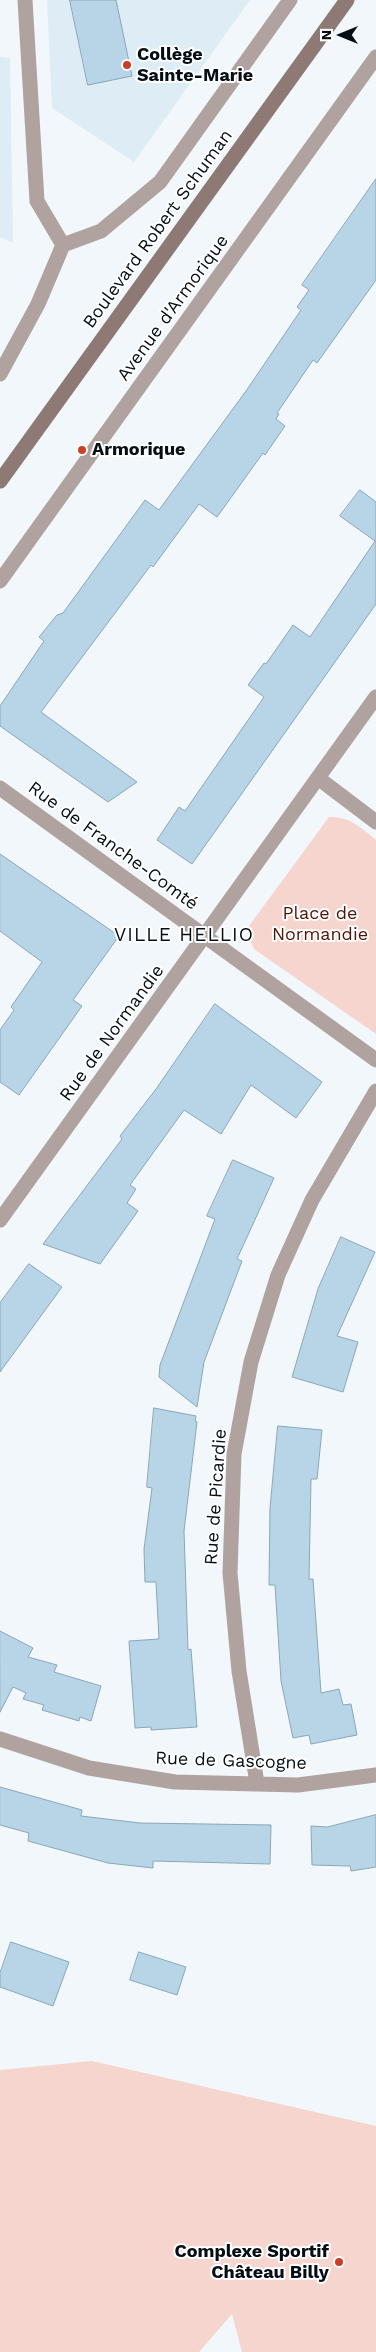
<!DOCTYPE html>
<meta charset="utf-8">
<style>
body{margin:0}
#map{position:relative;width:376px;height:2352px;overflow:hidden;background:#f1f7fa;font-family:"Work Sans",sans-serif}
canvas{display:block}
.north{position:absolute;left:316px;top:10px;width:50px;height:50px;-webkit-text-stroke:4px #fff;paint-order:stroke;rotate:270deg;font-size:14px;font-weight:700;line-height:20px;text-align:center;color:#050e14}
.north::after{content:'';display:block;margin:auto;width:18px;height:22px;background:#050e14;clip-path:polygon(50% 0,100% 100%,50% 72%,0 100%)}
</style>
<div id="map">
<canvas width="376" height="2352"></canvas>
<div class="north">N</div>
</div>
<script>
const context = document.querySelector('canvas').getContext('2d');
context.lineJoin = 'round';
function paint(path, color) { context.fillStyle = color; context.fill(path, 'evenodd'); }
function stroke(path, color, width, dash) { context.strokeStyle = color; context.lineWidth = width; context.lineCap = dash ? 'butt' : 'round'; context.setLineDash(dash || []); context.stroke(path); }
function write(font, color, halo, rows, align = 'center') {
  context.font = font + ' "Work Sans",sans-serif'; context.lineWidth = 4; context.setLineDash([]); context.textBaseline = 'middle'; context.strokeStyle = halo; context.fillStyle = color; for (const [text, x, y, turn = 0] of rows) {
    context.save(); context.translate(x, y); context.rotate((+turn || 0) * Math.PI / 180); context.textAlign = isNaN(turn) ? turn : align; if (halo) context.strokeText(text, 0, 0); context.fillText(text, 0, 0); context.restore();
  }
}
paint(new Path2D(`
 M 47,0 L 250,0 L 134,162 L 52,108 Z
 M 0,57 L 10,58 L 13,243 L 0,237 Z`), '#deecf5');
paint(new Path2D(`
 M 329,817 C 351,817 360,827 376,840 L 376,1034 L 254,949 L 249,938 L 249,926 Z
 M 92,2061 L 376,2126 L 376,2352 L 242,2352 L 232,2314 L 199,2352 L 0,2352 L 0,2070 Z`), '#f5d5cd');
const building = new Path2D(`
 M 70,0 L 116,0 L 132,76 L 88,85 Z
 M 376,179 L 376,280 L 317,363 L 313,360 L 277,413 L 279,414 L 276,419 L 285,426 L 265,455 L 263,453 L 217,517 L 199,504 L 153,567 L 151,565 L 41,712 L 137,782 L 108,802 L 0,726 L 0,706 L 44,641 L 39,637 L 57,615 L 63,613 L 145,500 L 159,510 L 246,391 L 301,310 L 297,307 L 309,290 L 302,285 Z
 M 360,490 L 376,502 L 376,604 L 192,864 L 157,840 L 179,807 L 185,811 L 264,697 L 248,685 L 264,663 L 266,664 L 293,625 L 310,637 L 375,541 L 340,516 Z
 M 0,854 L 119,936 L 73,1000 L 82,1006 L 19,1095 L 0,1082 L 0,1030 L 14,1010 L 11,1007 L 42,962 L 0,931 Z
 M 215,1004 L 322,1082 L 296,1118 L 251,1085 L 221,1134 L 184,1110 L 130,1185 L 136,1189 L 127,1203 L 138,1211 L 100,1264 L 43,1244 L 122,1139 L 120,1136 L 156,1089 Z
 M 233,1160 L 274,1178 L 237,1259 L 242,1261 L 204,1362 L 197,1407 L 159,1377 L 160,1365 L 215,1219 L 207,1216 Z
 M 341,1237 L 375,1252 L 337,1336 L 358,1342 L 343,1392 L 292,1377 L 318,1289 Z
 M 29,1264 L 62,1287 L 0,1372 L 0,1303 Z
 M 154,1408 L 196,1416 L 195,1421 L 197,1422 L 184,1531 L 188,1650 L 191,1649 L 197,1727 L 151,1730 L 151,1727 L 135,1728 L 129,1641 L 159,1639 L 156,1582 L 145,1582 L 144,1549 L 152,1488 L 147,1487 Z
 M 278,1426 L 322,1430 L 317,1479 L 311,1479 L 309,1579 L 313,1579 L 321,1693 L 339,1689 L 343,1705 L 351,1704 L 357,1735 L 311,1744 L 309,1735 L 293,1738 L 281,1681 L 275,1585 L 269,1585 L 270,1508 Z
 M 0,1631 L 33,1648 L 28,1657 L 57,1665 L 54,1672 L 101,1686 L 91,1721 L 80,1717 L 79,1721 L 42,1710 L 44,1705 L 23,1699 L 26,1693 L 13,1687 L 0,1712 Z
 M 0,1787 L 82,1810 L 81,1816 L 140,1823 L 271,1825 L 270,1864 L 153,1861 L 153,1868 L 108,1863 L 28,1841 L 29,1833 L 0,1825 Z
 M 376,1815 L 376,1867 L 351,1871 L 350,1866 L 312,1865 L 311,1826 L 327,1827 Z
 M 11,1942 L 69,1962 L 53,2006 L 0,1987 L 0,1973 Z
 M 139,1952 L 186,1967 L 177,1995 L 130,1980 Z`);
paint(building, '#b8d5e8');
stroke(building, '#8aa6b7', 1);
stroke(new Path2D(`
 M 25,0 L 37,201 L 63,245
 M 0,374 L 38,304 L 63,245 L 101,231 L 160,182 L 290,0
 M 0,581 L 376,57
 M 318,778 L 376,822
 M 0,788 L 376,1060
 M 0,1220 L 376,697
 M 0,1739 L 89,1768 L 175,1782 L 298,1785 L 376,1775
 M 257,1783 L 239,1671 L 230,1573 L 234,1454 L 251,1362 L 278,1275 L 312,1200 L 376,1091`), '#b0a29e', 15);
stroke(new Path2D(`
 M 0,481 L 347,0`), '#8e7975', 15);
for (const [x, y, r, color] of [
 [127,65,5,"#cb4025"],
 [82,450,5,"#cb4025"],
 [339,2262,5,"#cb4025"]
]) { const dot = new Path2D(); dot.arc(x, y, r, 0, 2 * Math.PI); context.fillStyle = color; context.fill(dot); stroke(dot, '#fff', 2); }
write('bold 18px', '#050e14', '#fff', [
 ["Collège",137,55],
 ["Sainte-Marie",137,76],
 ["Armorique",92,450],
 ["Complexe Sportif",329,2252,"right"],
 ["Château Billy",329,2273,"right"]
], 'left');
write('18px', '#050e14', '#fff', [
 ["Boulevard Robert Schuman",158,229,-54],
 ["Avenue d'Armorique",173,308,-54],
 ["Rue de Franche-Comté",113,846,36],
 ["Rue de Normandie",112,1033,-54],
 ["Rue de Picardie",216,1497,-86],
 ["Rue de Gascogne",231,1761,2]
]);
write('18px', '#4f1308', '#fff', [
 ["Place de",320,914],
 ["Normandie",320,935]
]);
context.letterSpacing = '1px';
write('19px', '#050e14', '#fff', [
 ["VILLE HELLIO",184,935]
]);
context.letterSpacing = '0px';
</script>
